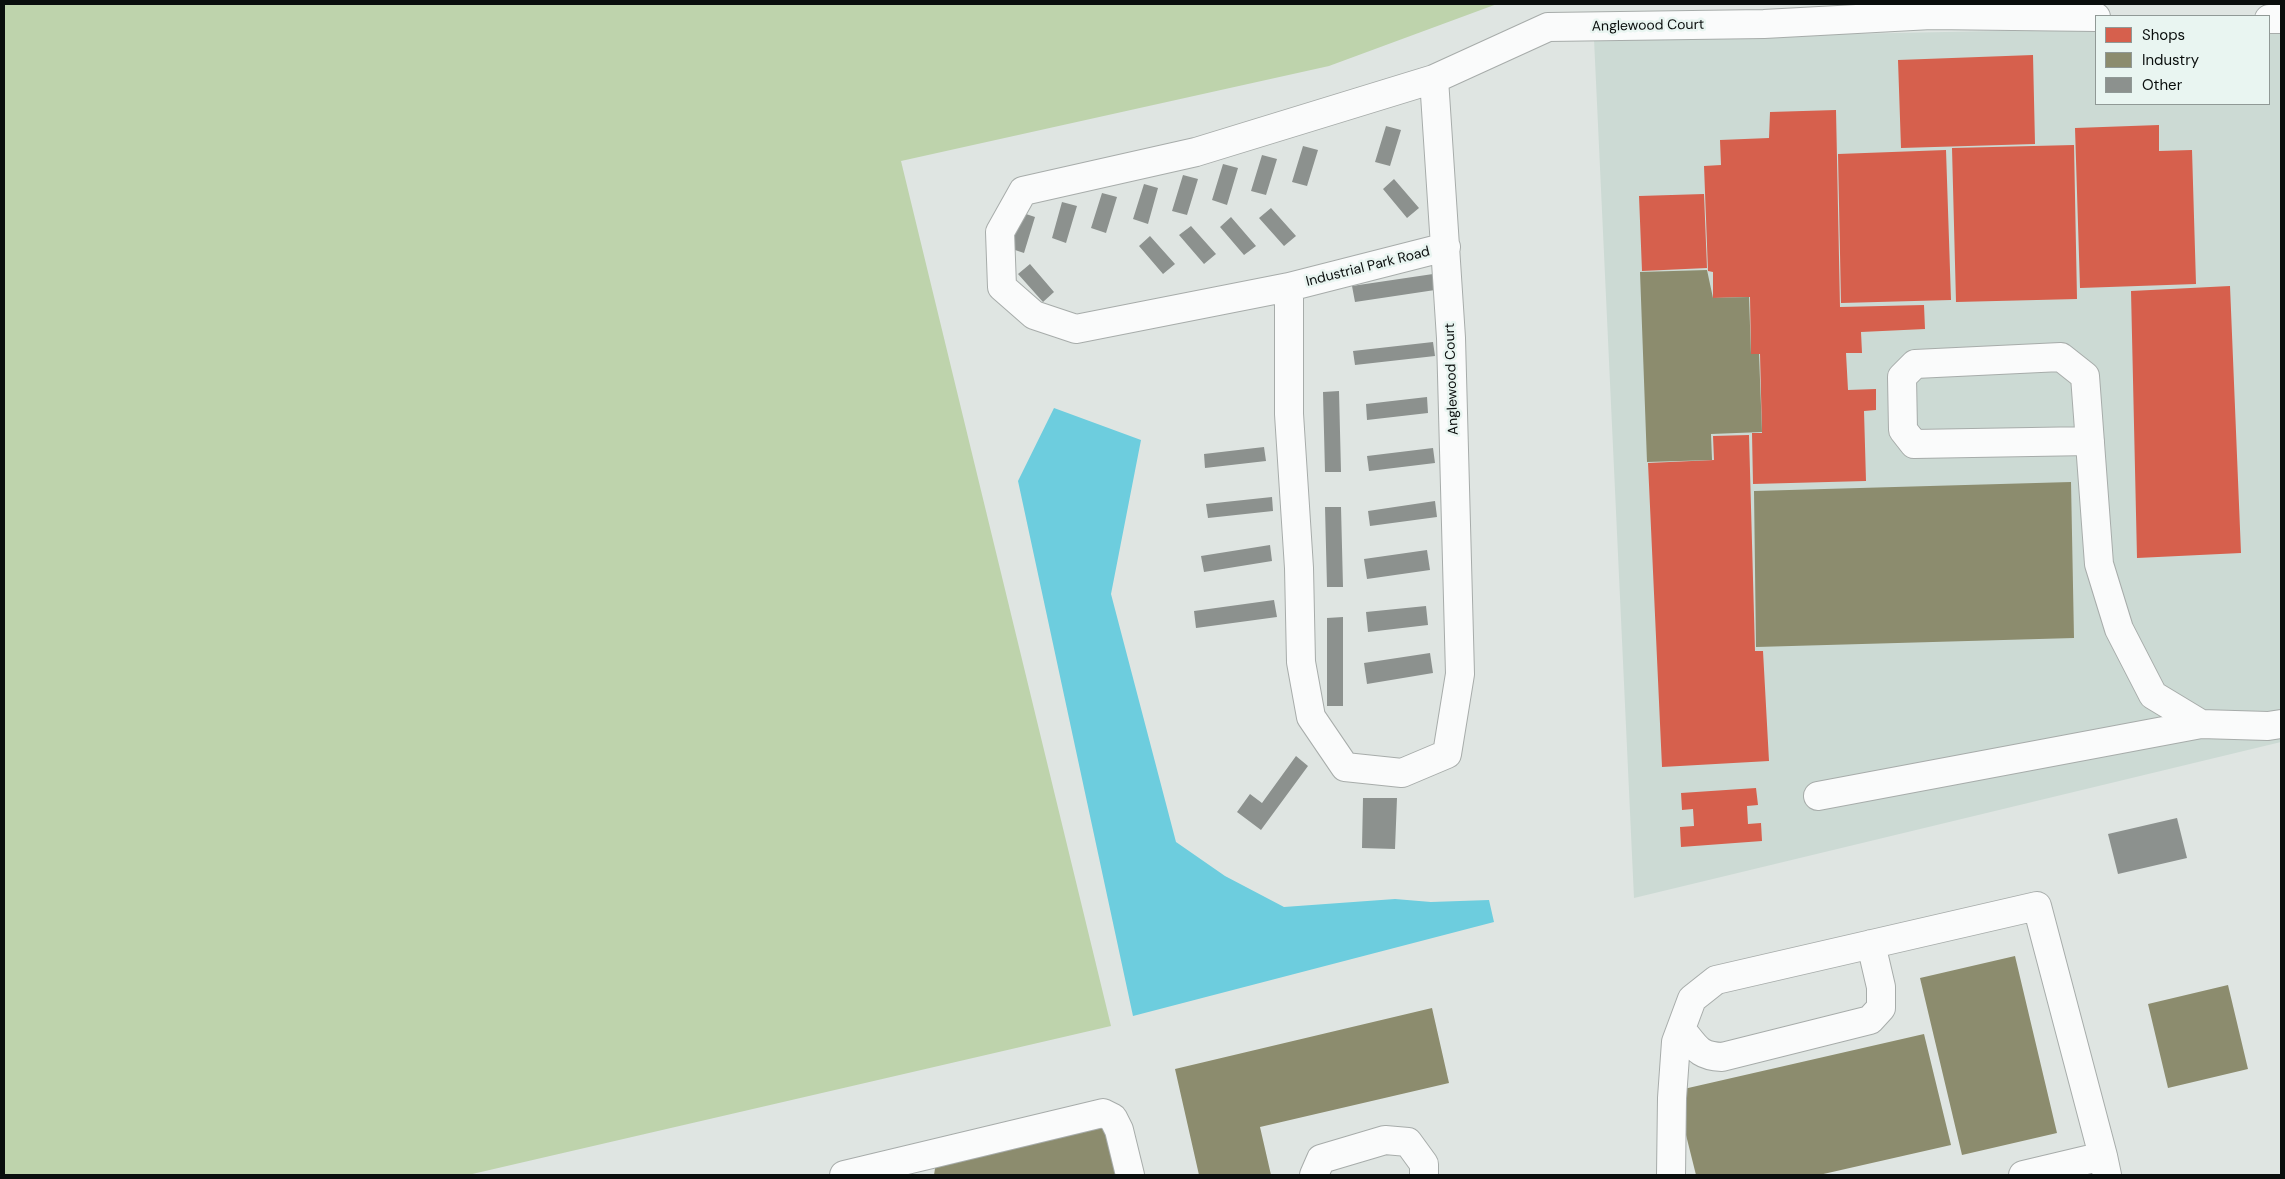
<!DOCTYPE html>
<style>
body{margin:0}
#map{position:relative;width:2285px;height:1179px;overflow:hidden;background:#dfe5e2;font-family:"DM Sans",sans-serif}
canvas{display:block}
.frame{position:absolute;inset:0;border:5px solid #0a0e0d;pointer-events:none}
.legend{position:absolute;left:2095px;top:15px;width:175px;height:90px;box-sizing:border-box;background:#e9f5f1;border:1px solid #909996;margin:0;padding:6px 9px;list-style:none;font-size:15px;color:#0a0e0d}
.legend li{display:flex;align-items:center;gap:10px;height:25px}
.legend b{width:25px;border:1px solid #909996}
</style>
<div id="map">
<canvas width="2285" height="1179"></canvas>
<div class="frame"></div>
<ul class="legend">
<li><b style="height:14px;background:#d6604d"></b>Shops</li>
<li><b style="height:14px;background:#8c8c6e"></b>Industry</li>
<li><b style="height:14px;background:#8c918e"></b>Other</li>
</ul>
</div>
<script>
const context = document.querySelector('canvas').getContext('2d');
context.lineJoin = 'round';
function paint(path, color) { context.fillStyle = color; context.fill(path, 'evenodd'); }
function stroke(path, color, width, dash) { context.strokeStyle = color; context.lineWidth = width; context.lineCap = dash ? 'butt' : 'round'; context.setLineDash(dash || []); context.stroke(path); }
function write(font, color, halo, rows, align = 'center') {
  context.font = font + ' "DM Sans",sans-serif'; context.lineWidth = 5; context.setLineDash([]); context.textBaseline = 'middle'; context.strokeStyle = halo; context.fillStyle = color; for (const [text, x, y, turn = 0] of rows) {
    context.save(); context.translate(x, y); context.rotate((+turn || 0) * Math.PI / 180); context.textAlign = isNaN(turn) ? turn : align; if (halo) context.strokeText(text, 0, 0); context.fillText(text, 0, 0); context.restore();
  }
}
paint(new Path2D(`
 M 2269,25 L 2281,25 L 2281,742 L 1634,898 L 1594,39 L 2096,29 L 2096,104 L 2269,104 Z`), '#ccdad4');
paint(new Path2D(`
 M 4,4 L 1497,4 L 1329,66 L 901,161 L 1111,1026 L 468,1175 L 4,1175 Z`), '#bed3ac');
paint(new Path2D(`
 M 1054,408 L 1141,440 L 1111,594 L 1176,842 L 1225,876 L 1284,907 L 1395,899 L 1431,902 L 1489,900 L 1494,922 L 1133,1016 L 1018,481 Z`), '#6dcdde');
paint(new Path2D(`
 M 2033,55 L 2035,144 L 1901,148 L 1898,60 Z
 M 1836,110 L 1840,307 L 1924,305 L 1925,329 L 1861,332 L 1862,353 L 1846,353 L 1848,390 L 1876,389 L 1876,410 L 1864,411 L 1866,481 L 1753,484 L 1752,433 L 1762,433 L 1760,354 L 1751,354 L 1750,297 L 1713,298 L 1713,272 L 1708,271 L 1704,166 L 1721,165 L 1720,140 L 1769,138 L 1770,112 Z
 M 2159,125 L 2159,151 L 2192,150 L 2196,284 L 2080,288 L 2075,128 Z
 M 2074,145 L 2077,299 L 1956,302 L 1952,148 Z
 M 1946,150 L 1951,300 L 1841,303 L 1838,154 Z
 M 1704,194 L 1707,268 L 1642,271 L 1639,196 Z
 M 2230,286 L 2241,553 L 2137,558 L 2131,291 Z
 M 1749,435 L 1755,651 L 1763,651 L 1769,761 L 1662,767 L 1648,463 L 1714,460 L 1713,436 Z
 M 1756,788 L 1758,805 L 1747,806 L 1748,824 L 1761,823 L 1762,841 L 1681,847 L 1680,827 L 1694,826 L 1693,809 L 1682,810 L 1681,793 Z`), '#d6604d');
paint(new Path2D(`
 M 1707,270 L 1713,298 L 1749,297 L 1751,354 L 1759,354 L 1762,432 L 1711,434 L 1712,460 L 1647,462 L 1640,272 Z
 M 2071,482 L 2074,638 L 1756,647 L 1754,491 Z
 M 2015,956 L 2057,1133 L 1962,1155 L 1920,978 Z
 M 2228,985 L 2248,1069 L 2168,1088 L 2148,1004 Z
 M 1432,1008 L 1449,1083 L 1260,1127 L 1271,1175 L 1199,1175 L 1175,1069 Z
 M 1924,1034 L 1951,1145 L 1819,1175 L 1696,1175 L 1675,1091 Z
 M 1110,1122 L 1122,1175 L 934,1175 L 936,1162 Z`), '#8c8c6e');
paint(new Path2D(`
 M 1386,126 L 1401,130 L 1390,166 L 1375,162 Z
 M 1303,146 L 1318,150 L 1307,186 L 1292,182 Z
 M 1262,155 L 1277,159 L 1266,195 L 1251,191 Z
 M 1223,164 L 1238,168 L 1227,205 L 1212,200 Z
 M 1183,175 L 1198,179 L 1187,215 L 1172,211 Z
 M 1394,179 L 1419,208 L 1407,218 L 1383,189 Z
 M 1144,184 L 1158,188 L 1148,224 L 1133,219 Z
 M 1102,193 L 1117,197 L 1106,233 L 1091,228 Z
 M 1062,202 L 1077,206 L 1066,243 L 1052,238 Z
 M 1271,208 L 1296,236 L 1284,246 L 1259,218 Z
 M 1020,212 L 1035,217 L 1024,253 L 1009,248 Z
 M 1231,217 L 1256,246 L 1244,255 L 1220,227 Z
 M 1191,226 L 1216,254 L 1204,264 L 1179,235 Z
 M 1150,236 L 1175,264 L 1163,274 L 1139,246 Z
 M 1030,264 L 1054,292 L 1043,302 L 1018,274 Z
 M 1433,274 L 1435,290 L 1355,302 L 1352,286 Z
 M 1433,342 L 1435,356 L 1355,365 L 1353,351 Z
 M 1339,391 L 1341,472 L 1325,472 L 1323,392 Z
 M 1427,397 L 1428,413 L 1367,420 L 1366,404 Z
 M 1264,447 L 1266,461 L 1205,468 L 1204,454 Z
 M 1433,448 L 1435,463 L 1369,471 L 1367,456 Z
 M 1272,497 L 1273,511 L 1208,518 L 1206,504 Z
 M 1435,501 L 1437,517 L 1370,526 L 1368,511 Z
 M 1325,507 L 1341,507 L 1343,587 L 1327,587 Z
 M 1270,545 L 1272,561 L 1204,572 L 1201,556 Z
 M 1427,550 L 1430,570 L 1367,579 L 1364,559 Z
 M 1274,600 L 1277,617 L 1196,628 L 1194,611 Z
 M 1426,606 L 1428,625 L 1368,632 L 1366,612 Z
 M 1343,617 L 1343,706 L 1327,706 L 1327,618 Z
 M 1430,653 L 1433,673 L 1367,684 L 1364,663 Z
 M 1296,756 L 1308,766 L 1261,830 L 1237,812 L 1250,794 L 1262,803 Z
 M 1363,798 L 1397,798 L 1395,849 L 1362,848 Z
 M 2177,818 L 2187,858 L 2118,874 L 2108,834 Z`), '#8c918e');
const minor = new Path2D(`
 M 2269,19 L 2281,19
 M 1434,79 L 1196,152 L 1023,191 L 1000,232 L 1002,287 L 1034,315 L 1076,329 L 1289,287 L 1446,247
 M 1289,287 L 1289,414 L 1299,568 L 1301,662 L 1311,717 L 1345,767 L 1402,773 L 1447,754 L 1460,674 L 1451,338 L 1434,79 L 1548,27 L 1764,24 L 1931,15 L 2096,17
 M 2090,441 L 1914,444 L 1903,430 L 1902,377 L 1915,364 L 2061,357 L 2085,376 L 2099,564 L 2119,629 L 2153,695 L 2201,724 L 2268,726 L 2281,724
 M 1818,796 L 2201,724
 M 1681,1029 C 1696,1047 1698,1056 1722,1057 L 1870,1020 L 1881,1008 L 1881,987 L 1871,944
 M 844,1175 L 1103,1113 L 1113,1118 L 1119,1130 L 1130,1175
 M 1314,1175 L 1321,1159 L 1385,1140 L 1408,1142 L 1424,1164 L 1424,1175
 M 1671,1175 L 1672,1098 L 1676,1042 L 1692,999 L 1716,980 L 2037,906 L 2103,1156
 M 2023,1175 L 2103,1156 L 2107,1175`);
stroke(minor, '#a7acaa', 30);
stroke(minor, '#fafbfb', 28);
write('14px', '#0a0e0d', '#e9f5f1', [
 ["Anglewood Court",1648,26,-1],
 ["Industrial Park Road",1368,267,-14],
 ["Anglewood Court",1452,379,-92]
]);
</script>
